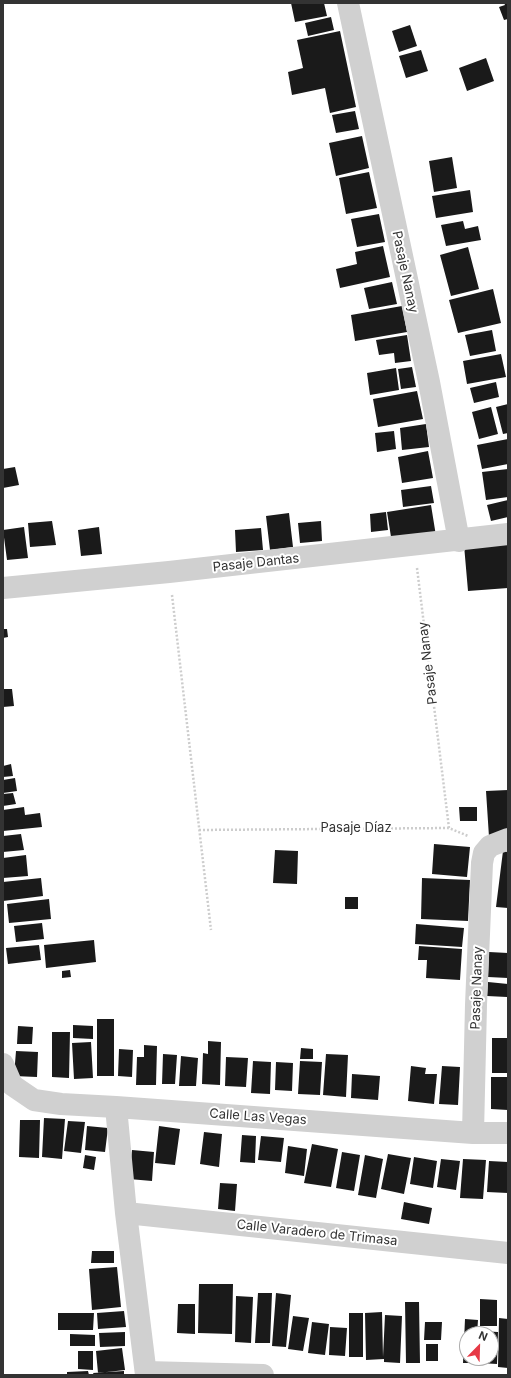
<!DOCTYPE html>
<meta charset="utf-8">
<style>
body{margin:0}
#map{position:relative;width:511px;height:1378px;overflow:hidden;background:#fff;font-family:Inter,sans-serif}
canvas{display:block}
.frame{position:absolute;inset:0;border:4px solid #333;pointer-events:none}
.north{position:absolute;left:459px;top:1326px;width:40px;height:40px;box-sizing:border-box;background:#fff;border:1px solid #adadad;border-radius:50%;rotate:23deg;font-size:11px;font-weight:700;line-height:16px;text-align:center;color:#333}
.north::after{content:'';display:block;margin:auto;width:14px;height:18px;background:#e63946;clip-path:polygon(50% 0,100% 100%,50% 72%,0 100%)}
</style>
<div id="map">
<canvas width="511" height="1378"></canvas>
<div class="frame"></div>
<div class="north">N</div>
</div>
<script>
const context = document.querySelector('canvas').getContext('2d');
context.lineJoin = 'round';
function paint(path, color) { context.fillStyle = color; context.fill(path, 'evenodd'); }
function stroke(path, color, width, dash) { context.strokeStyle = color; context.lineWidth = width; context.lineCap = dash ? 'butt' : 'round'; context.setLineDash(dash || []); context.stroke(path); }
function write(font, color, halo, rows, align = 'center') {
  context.font = font + ' Inter,sans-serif'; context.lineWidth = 4; context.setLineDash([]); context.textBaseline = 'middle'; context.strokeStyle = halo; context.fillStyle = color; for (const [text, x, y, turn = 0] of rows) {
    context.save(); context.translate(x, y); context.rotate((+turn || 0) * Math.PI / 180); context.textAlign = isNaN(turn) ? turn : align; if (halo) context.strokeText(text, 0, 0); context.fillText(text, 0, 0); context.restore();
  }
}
paint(new Path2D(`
 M 291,3 L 324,3 L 327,16 L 295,22 Z
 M 504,3 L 508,3 L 508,19 L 504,20 L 499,7 L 505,5 Z
 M 331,17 L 334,30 L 308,36 L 305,23 Z
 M 410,25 L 417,46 L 399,52 L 392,31 Z
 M 340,31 L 356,107 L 330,113 L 325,88 L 292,95 L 288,72 L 303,68 L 297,40 Z
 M 421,50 L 428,71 L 406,78 L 399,56 Z
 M 486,58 L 494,81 L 467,91 L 459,68 Z
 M 355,111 L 359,129 L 336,133 L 332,115 Z
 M 362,136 L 369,168 L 336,176 L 329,143 Z
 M 452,157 L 457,188 L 434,192 L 429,161 Z
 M 369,172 L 377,208 L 346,214 L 339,178 Z
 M 470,190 L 473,212 L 436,218 L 432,196 Z
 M 379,214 L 385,242 L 357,247 L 351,219 Z
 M 463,221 L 465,229 L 478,226 L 481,240 L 446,246 L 441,225 Z
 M 383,246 L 390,277 L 340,288 L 336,269 L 357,264 L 355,252 Z
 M 468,247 L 479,289 L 451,296 L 440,255 Z
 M 392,282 L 397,304 L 369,309 L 364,288 Z
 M 493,289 L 501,323 L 458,333 L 449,300 Z
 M 402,306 L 407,332 L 355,341 L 351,315 Z
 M 492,330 L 496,351 L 470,356 L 465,335 Z
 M 407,335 L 411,361 L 395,363 L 394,353 L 379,355 L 376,340 Z
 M 501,354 L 506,377 L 467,384 L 463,361 Z
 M 412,367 L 416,387 L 401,389 L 398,369 Z
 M 396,368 L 399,390 L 370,395 L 367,373 Z
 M 496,382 L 499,397 L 474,403 L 470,388 Z
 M 417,391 L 423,419 L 378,427 L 373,399 Z
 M 508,404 L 508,433 L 503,434 L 496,407 Z
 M 491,407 L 498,434 L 479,439 L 472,412 Z
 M 426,424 L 429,447 L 402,450 L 400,428 Z
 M 394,431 L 396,449 L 377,452 L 375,433 Z
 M 508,439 L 508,464 L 482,469 L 477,445 Z
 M 428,451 L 433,478 L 402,483 L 398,457 Z
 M 15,467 L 19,485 L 3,488 L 3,469 Z
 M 508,469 L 508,497 L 486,500 L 482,472 Z
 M 431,486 L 434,503 L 403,507 L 401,490 Z
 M 508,500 L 508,517 L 491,521 L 487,505 Z
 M 431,505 L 436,536 L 392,543 L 387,512 Z
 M 386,512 L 388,530 L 371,532 L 370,514 Z
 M 289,513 L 293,547 L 270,550 L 266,516 Z
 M 52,521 L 56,545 L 30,547 L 28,523 Z
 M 321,521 L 322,541 L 300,543 L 298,523 Z
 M 24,527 L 28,558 L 7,560 L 3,530 Z
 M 99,527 L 102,554 L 81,556 L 78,530 Z
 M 261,528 L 263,550 L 236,552 L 235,530 Z
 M 508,542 L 508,588 L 468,591 L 464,545 Z
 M 3,629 L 7,629 L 8,637 L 3,638 Z
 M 3,689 L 12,689 L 14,706 L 3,707 Z
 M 11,764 L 13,776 L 3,777 L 3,766 Z
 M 15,778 L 17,791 L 3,793 L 3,780 Z
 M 508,790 L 508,835 L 489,837 L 486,791 Z
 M 13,793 L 16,804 L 3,806 L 3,794 Z
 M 24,807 L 25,815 L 40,813 L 42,827 L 3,831 L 3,810 Z
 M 459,807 L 477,807 L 477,821 L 460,821 Z
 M 21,834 L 24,850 L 3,852 L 3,836 Z
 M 434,844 L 470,847 L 467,877 L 432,874 Z
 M 275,850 L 298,851 L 297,884 L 273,883 Z
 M 503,851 L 508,852 L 508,908 L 496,907 Z
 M 26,855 L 28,876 L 3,878 L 3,858 Z
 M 41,878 L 43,896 L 3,901 L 3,882 Z
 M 422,878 L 470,880 L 468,921 L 421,919 Z
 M 345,897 L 358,897 L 358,909 L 345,909 Z
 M 49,899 L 51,919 L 9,923 L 7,904 Z
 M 42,923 L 44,939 L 16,942 L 14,926 Z
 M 416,924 L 464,928 L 462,947 L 415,944 Z
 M 94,940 L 96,962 L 46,968 L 44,945 Z
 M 39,945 L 41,960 L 8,964 L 6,948 Z
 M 419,946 L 462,949 L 460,980 L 426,978 L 427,960 L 418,960 Z
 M 489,952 L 508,953 L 508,978 L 488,977 Z
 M 70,970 L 71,977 L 62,978 L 62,971 Z
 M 488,982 L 508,984 L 507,997 L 487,996 Z
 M 97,1019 L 114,1019 L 114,1076 L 97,1076 Z
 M 73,1025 L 93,1026 L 93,1039 L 73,1038 Z
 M 18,1026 L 33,1027 L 32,1044 L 17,1044 Z
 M 52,1032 L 70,1032 L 69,1078 L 52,1077 Z
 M 492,1038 L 508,1038 L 508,1073 L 492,1073 Z
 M 208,1041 L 221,1042 L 220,1085 L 202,1084 L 203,1053 L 208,1054 Z
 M 91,1042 L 93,1078 L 74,1079 L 72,1043 Z
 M 144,1045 L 157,1046 L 156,1085 L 136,1085 L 137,1057 L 144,1057 Z
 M 301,1048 L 313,1049 L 313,1059 L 300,1059 Z
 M 119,1049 L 133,1050 L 132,1077 L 118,1076 Z
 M 16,1051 L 38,1052 L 37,1077 L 14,1076 Z
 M 163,1054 L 177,1055 L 175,1084 L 162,1084 Z
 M 326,1054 L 348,1055 L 346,1097 L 323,1095 Z
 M 181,1056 L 198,1058 L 196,1086 L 179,1086 Z
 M 226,1057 L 248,1058 L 246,1087 L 225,1086 Z
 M 253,1061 L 271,1062 L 270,1094 L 251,1093 Z
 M 300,1061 L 322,1062 L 320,1095 L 298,1094 Z
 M 276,1062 L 293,1063 L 292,1091 L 275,1090 Z
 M 411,1066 L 426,1068 L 425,1074 L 437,1074 L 434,1104 L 408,1101 Z
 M 442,1066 L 460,1067 L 458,1105 L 439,1104 Z
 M 352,1074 L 380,1076 L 378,1100 L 351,1098 Z
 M 491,1077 L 508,1077 L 508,1110 L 491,1109 Z
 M 44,1118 L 65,1119 L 62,1159 L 42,1157 Z
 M 20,1120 L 40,1120 L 39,1158 L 19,1157 Z
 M 68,1121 L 85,1122 L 81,1153 L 64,1151 Z
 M 87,1126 L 108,1128 L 105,1152 L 85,1150 Z
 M 159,1126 L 180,1129 L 175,1165 L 155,1163 Z
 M 204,1132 L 222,1134 L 219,1167 L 200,1164 Z
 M 242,1135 L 256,1136 L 255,1163 L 240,1162 Z
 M 261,1136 L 284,1138 L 281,1162 L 258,1160 Z
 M 312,1144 L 338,1149 L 331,1187 L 304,1183 Z
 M 288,1146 L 307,1149 L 304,1176 L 285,1173 Z
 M 132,1150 L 154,1152 L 152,1181 L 129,1179 Z
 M 342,1152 L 360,1155 L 354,1191 L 336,1188 Z
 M 388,1154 L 411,1158 L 404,1194 L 381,1189 Z
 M 85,1155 L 96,1157 L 94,1170 L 83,1168 Z
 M 365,1155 L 383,1159 L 376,1198 L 358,1195 Z
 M 414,1157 L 437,1161 L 433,1188 L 410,1184 Z
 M 441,1159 L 460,1161 L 456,1190 L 437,1187 Z
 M 463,1159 L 486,1160 L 483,1199 L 460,1198 Z
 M 489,1161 L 508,1162 L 508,1193 L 487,1192 Z
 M 220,1183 L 237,1184 L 235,1211 L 218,1209 Z
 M 404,1202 L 432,1208 L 429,1224 L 401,1219 Z
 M 92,1251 L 114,1251 L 114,1263 L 91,1263 Z
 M 117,1267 L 121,1307 L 92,1310 L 89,1269 Z
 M 199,1284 L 233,1284 L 232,1334 L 198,1333 Z
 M 258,1293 L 272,1293 L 270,1343 L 255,1343 Z
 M 276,1293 L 291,1295 L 286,1347 L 272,1346 Z
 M 236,1296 L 253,1297 L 251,1343 L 235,1342 Z
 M 480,1299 L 497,1300 L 497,1326 L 480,1326 Z
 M 405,1302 L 419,1302 L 420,1363 L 406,1363 Z
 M 178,1304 L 195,1304 L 195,1334 L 177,1333 Z
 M 124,1311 L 126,1327 L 98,1329 L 97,1313 Z
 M 382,1312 L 383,1357 L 385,1315 L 402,1316 L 400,1363 L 384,1362 L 384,1359 L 366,1360 L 365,1313 Z
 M 58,1313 L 94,1313 L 93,1330 L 58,1330 Z
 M 349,1313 L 363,1313 L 363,1357 L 349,1357 Z
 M 293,1316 L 309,1318 L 303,1351 L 288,1349 Z
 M 499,1318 L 508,1319 L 508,1368 L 498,1367 Z
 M 465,1319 L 478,1320 L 477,1334 L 467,1334 L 467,1358 L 477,1358 L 477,1363 L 463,1363 Z
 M 312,1322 L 329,1324 L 325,1355 L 308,1353 Z
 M 425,1322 L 442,1322 L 441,1340 L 424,1340 Z
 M 330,1327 L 347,1328 L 345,1356 L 329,1355 Z
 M 481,1331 L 498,1332 L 497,1364 L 480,1363 L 480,1358 L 491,1358 L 491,1334 L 481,1334 Z
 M 125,1332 L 125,1346 L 100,1347 L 99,1333 Z
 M 70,1334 L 95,1335 L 95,1346 L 70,1346 Z
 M 426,1344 L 438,1344 L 438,1361 L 426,1361 Z
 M 122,1348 L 125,1370 L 98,1373 L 96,1351 Z
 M 78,1351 L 93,1351 L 93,1370 L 78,1369 Z
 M 88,1371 L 89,1375 L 67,1375 L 67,1372 Z
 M 124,1371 L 124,1375 L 94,1375 L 93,1373 Z`), '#1a1a1a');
stroke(new Path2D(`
 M 417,568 L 449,828
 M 172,595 L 211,930
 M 199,830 L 449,828 L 468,836`), '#cdcdcd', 2.5, [2, 2]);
stroke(new Path2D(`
 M 348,3 L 429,382 L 459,541
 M 3,588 L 169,572 L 508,534
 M 3,1064 L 12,1085 L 34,1100 L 61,1104 L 116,1107 L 473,1133 L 508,1133
 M 116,1107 L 126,1213 L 146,1375
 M 473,1133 L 476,1005 L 482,863 L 484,853 L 490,846 L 508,839
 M 126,1213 L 508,1253
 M 146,1372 L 263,1375`), '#d0d0d0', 22);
write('13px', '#333', '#fff', [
 ["Pasaje Nanay",405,272,78],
 ["Pasaje Dantas",256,563,-6],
 ["Pasaje Nanay",428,663,-97],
 ["Pasaje Díaz",356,828],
 ["Pasaje Nanay",477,988,-88],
 ["Calle Las Vegas",258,1117,4],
 ["Calle Varadero de Trimasa",317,1233,6]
]);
</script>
